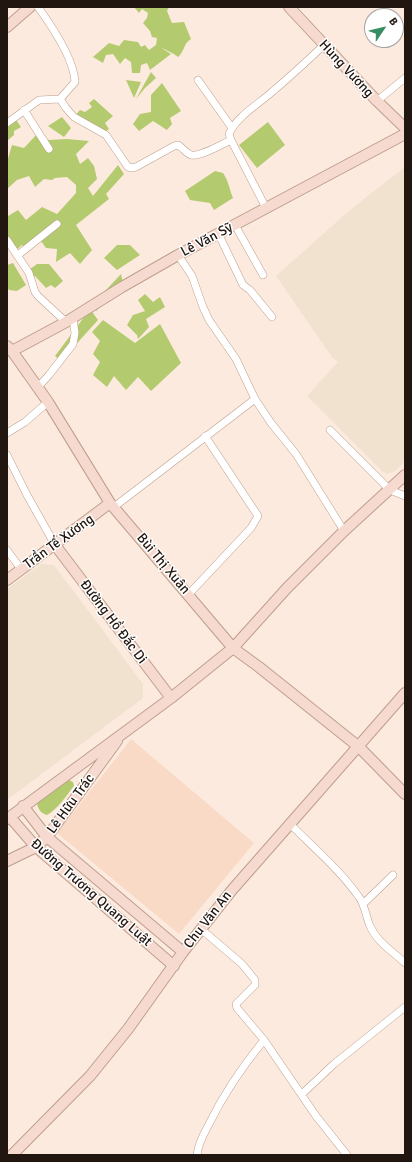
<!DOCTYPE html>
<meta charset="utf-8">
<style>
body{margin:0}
#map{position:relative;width:412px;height:1162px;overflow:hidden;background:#fdeade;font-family:Signika,sans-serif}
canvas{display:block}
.frame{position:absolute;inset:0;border:8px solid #221710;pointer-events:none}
.north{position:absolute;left:364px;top:8px;width:40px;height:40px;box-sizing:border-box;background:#fff;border:1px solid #a7a29f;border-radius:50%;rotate:55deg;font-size:11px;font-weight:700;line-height:16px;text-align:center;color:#221710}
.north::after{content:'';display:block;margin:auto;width:14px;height:18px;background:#388e62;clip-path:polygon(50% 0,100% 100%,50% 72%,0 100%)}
</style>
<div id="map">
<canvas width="412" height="1162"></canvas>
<div class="frame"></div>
<div class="north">B</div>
</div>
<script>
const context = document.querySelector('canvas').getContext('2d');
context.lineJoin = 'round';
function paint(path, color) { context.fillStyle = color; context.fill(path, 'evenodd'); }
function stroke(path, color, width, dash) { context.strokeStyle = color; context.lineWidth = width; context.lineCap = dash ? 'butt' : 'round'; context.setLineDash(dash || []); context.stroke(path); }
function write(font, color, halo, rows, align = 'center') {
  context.font = font + ' Signika,sans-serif'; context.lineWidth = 3; context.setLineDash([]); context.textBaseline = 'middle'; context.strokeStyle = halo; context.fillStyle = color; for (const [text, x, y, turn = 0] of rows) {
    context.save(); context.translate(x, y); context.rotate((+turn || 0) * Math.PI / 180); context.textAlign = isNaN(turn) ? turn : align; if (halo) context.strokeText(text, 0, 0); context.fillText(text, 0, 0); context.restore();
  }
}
paint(new Path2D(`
 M 131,739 L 254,843 L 179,934 L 57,833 Z`), '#f9dac7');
paint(new Path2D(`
 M 405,167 L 405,461 L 395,471 L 387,474 L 383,472 L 307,396 L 338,362 L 332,357 L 276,276 L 351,209 Z
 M 41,564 L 54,565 L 143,684 L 143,698 L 7,800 L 7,589 Z`), '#f0e2cf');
paint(new Path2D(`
 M 134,7 L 169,7 L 167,11 L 172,23 L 184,22 L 191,39 C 183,44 185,51 178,57 L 174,54 L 160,47 L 171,54 L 150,70 L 147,63 L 141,65 L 140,73 L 132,73 L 131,62 L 125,58 L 120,64 L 113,54 L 106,55 L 103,63 L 93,57 L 109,43 L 119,46 L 124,40 L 138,42 L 141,47 L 145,45 L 149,50 L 156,45 L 157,38 L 152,37 L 150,31 L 143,23 L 147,18 L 148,13 L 142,9 L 139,13 Z
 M 151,72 L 156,78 L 145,88 L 136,99 Z
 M 126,80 L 141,82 L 134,98 Z
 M 162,83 L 181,111 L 170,118 L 172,124 L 167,130 L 153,121 L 139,131 L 133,124 L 140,114 L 151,112 L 151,95 Z
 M 94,99 L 113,116 L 105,123 L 109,129 L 103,133 L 73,118 L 80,110 L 85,112 L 92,107 L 89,103 Z
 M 14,117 L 21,127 L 14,131 L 14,135 L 8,140 L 7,139 L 7,122 Z
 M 62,117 L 71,128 L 64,137 L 48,126 Z
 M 268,122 L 285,145 L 257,168 L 239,145 Z
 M 38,133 L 45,150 L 50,148 L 47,140 L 67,139 L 89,141 L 76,154 L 80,164 L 88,158 L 94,166 L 97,179 L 88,188 L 93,196 L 118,165 L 124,174 L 106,194 L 109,199 L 76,225 L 92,250 L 80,264 L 70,253 L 56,262 L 57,249 L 46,248 L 41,241 L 27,250 L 22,245 L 14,252 L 7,242 L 8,216 L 18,210 L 26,220 L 42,207 L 57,214 L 76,193 L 76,185 L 67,177 L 55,178 L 52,180 L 44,179 L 35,187 L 29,176 L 17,180 L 7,189 L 7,162 L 12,145 L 24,148 Z
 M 215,171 L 223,173 C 229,182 229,188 233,198 L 214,210 L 210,203 L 190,200 L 185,191 Z
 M 117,245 L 130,245 L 140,255 L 117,270 L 104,258 Z
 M 13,263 L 26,285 L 17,291 L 9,290 L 7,287 L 7,265 Z
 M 37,264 L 49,264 L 63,281 L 55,288 L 51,285 L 46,288 L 35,276 L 30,280 L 26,272 Z
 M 121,274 L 124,287 L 114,293 L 96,311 L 92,305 Z
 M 145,294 L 153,302 L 160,297 L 165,307 L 146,319 L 149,327 L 138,339 L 137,335 L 127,325 L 133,315 L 145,311 L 138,300 Z
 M 90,309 L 98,320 L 61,361 L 55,356 Z
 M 103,320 L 135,343 L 160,324 L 181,363 L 151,391 L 138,377 L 126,390 L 114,376 L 107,387 L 93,375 L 100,362 L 93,354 L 100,341 L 92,332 Z
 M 69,780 L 73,782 L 74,786 C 66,796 58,809 47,815 C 41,813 38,810 37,803 Z`), '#b4ca6f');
const street = new Path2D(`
 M 38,7 C 51,25 74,59 75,82 L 60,99 L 66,108 L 74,117 L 106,135 L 128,167 L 132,168 L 136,167 L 174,146 L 178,145 C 183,148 186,153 191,155 C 201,157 222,144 231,140 L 229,134 C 237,116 259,104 273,91 C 290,77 307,61 324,45
 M 198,80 L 232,128
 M 377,101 L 405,78
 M 24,110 L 49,149
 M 7,123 L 39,100 L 60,99
 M 231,140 L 266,208
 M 235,225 L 263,275
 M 218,233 L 243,285 L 250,290 L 272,317
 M 7,240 L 29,273 L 35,292 L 38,296 L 66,322
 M 18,255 L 57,224
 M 178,255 L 192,276 L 203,307 L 209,320 L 236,359 L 255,399 L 271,423 L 296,454 L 344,531
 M 38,387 L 49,375 L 73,344 L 75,333 L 73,318
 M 330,430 L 390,490 L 405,496
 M 7,433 L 25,422 L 48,402
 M 7,455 L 27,495 L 55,545
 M 114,507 L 255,399
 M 7,550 L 21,569
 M 188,595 L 251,528 L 258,516 L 205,436
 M 290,824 C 314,848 340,870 359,897 C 365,905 366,917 370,926 C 377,942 392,951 405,963
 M 363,904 L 393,875
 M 201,929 L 242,964 L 255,980 L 255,985 L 236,1004 L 237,1008 L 264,1040 L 316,1116 L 347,1155
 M 302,1094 L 334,1064 L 405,1007
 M 197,1155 C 198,1145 203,1135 208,1126 C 223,1095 242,1067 264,1040`);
const secondary = new Path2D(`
 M 289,7 L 377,101 L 405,128
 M 7,27 L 30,7
 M 7,346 L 12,351 L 48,402 L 110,503 L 233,648 L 259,667 L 359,747 L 405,794
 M 12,351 L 66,322 L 122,287 L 178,255 L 405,134
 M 55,545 L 171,698
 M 7,580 L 110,503
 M 23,806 L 47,837 L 183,952
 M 10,817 L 36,847 L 174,966
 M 7,819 L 171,698 L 233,648 L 287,588 L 344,531 L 405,475
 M 7,861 L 36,847 L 47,837 L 117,741
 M 12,1155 L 90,1076 L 128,1029 L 183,952 L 232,890 L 405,693`);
stroke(street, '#bd9f8c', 8);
stroke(secondary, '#bd9f8c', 12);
stroke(street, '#fff', 7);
stroke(secondary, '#f7dacf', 10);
write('14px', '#221710', '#fff', [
 ["Hùng Vương",346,69,47],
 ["Lê Văn Sỹ",207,240,-28],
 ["Trần Tế Xương",59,542,-36],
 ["Bùi Thị Xuân",163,564,50],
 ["Đường Hồ Đắc Di",113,622,53],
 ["Lê Hữu Trác",71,804,-54],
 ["Đường Trương Quang Luật",91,893,41],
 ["Chu Văn An",208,920,-52]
]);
</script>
